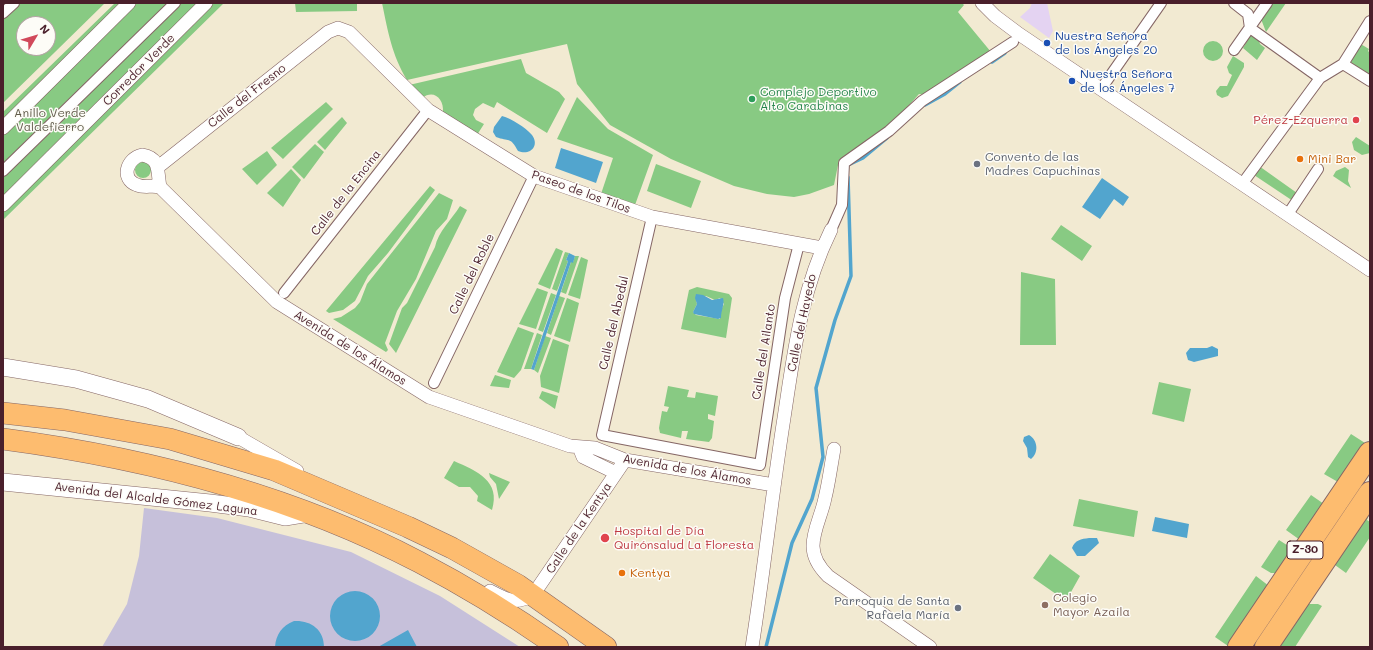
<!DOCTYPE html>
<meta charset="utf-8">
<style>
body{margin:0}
#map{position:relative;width:1373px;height:650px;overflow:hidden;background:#f2ead2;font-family:Mali,sans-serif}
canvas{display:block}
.frame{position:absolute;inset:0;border:4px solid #4a1f2b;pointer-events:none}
.north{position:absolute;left:16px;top:16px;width:40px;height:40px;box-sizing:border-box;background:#fdfcf7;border:1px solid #b5a4a5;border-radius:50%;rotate:52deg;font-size:11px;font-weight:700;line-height:16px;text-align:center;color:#4a1f2b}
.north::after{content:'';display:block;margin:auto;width:14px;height:18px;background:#d1495b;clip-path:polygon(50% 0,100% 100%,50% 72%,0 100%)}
</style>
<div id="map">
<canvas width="1373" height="650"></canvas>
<div class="frame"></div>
<div class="north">N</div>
</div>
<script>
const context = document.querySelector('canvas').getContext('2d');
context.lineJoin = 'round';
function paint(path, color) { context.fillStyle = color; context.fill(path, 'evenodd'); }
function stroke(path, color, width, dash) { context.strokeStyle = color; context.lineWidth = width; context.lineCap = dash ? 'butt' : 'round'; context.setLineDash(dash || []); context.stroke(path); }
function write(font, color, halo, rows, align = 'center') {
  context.font = font + ' Mali,sans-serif'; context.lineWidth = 3; context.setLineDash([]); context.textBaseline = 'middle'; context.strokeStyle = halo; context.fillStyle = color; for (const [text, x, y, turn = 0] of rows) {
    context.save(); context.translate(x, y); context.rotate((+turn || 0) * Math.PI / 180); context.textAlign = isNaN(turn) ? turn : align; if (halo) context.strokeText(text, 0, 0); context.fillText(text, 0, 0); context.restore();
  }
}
paint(new Path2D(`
 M 1032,3 L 1047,3 L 1053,31 L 1049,38 L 1020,17 L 1030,8 Z`), '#e4d3f2');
paint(new Path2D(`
 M 144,508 L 217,518 L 351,552 L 440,596 L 520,647 L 102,647 L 127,604 L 139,556 Z`), '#c6c0da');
paint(new Path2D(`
 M 19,3 L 105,3 L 3,103 L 3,19 ZM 24,24 L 48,24 L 48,48 L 24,48 Z
 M 115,3 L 224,3 L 3,220 L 3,112 Z
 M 295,3 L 357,3 L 357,11 L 296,12 Z
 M 382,3 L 962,3 L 964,5 L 958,12 L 991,52 L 926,95 L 919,94 C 894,123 872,140 839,160 L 834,185 L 809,194 L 794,197 L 767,194 L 734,186 L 671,159 L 610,125 L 577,84 L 567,44 L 407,80 C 392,55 388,32 382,3 Z
 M 1271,3 L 1286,3 L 1266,32 L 1261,19 Z
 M 1251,34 L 1258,38 L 1260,44 L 1265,48 L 1257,60 L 1243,48 Z
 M1203 51a10 10 0 1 1 20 0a10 10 0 1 1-20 0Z
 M 1359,43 L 1369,49 L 1368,51 L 1370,53 L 1370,77 L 1353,66 L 1351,62 Z
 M 1233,56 L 1244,63 L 1244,67 L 1228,96 L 1222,98 L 1217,95 L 1216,91 L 1220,86 L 1227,86 L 1232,75 L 1229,73 L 1227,67 Z
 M 521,59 L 526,73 L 559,92 L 565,99 L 547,133 L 497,102 L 494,108 L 483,103 L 475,109 L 473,115 L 476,120 L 484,124 L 477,135 L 443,112 C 444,99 434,89 422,98 L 409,85 Z
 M 577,97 L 608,129 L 653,155 L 635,205 L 601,194 L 613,158 L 557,139 Z
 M 326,102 L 333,109 L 283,159 L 271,148 Z
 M 342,117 L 347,123 L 325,150 L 317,142 Z
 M 1356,137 L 1370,146 L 1370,153 L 1362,155 L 1354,150 L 1352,142 Z
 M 315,144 L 324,152 L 304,179 L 292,167 Z
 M 267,151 L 277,165 L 257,185 L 242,169 Z
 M135 170a8 8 0 1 1 16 0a8 8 0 1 1-16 0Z
 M 656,164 L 701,181 L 691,208 L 647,191 Z
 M 1259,166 L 1297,193 L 1293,201 L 1254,175 Z
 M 1345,167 L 1349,170 L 1348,181 L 1351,188 L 1333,176 L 1336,171 Z
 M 291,169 L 301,180 L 283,207 L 267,193 Z
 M 430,186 L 435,190 L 388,253 L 368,276 L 355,301 L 343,310 L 329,313 L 326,311 Z
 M 439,193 L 453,200 L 447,219 L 436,231 L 416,279 L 397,311 L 385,343 L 388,350 L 386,352 L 333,319 L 341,317 L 355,308 L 360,302 L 367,284 Z
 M 460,206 L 467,210 L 396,353 L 389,344 L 402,308 L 407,303 L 435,247 C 438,232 452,219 460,206 Z
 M 1061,225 L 1092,246 L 1082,261 L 1051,239 Z
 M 556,248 L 563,251 L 550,289 L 538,284 Z
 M 565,252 L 569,253 L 566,260 L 568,261 L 557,291 L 552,289 Z
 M 575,256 L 579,256 L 566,294 L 561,292 L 571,262 L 573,262 Z
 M 581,257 L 588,260 L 580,299 L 568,295 Z
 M 1021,272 L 1055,279 L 1056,345 L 1020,345 Z
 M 697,287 L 729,294 L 732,298 L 726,338 L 681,329 L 689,290 ZM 706,296 L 715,300 L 720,298 L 724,304 L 720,312 L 720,319 L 696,315 L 693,312 L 697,304 L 696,300 Z
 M 537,288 L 548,292 L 536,329 L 519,324 Z
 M 551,293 L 556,295 L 543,332 L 538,330 Z
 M 559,296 L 565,298 L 551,335 L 547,333 Z
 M 567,298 L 579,303 L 570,342 L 554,336 Z
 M 518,327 L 534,333 L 521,370 L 514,378 L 497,372 Z
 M 537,333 L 542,335 L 531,369 L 524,369 Z
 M 545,336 L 551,338 L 538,373 L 534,370 Z
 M 553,339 L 569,345 L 559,393 L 541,387 L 540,376 Z
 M 495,375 L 511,380 L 509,388 L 490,386 Z
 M 1159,382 L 1191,389 L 1184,422 L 1152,414 Z
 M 668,386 L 689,390 L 687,397 L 695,398 L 696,392 L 718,396 L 715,416 L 708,414 L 708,419 L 714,421 L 712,438 L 709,442 L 686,439 L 688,431 L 682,431 L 681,438 L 660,433 L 659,428 L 662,411 L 667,412 L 669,407 L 664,406 Z
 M 542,391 L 558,396 L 555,409 L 539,398 Z
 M 1351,434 L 1365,443 L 1338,482 L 1324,474 Z
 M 454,461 C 477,471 501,481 492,510 L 477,501 L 478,496 L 470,487 L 459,487 L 444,478 Z
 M 489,473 L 510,482 L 499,499 L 496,484 L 490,477 Z
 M 1311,495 L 1324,504 L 1300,540 L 1286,530 Z
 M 1079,499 L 1138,511 L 1134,537 L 1073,526 Z
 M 1370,512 L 1367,520 L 1370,522 L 1370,537 L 1346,573 L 1335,565 Z
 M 1279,540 L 1293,549 L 1276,573 L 1271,573 L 1261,567 Z
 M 1050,554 L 1080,576 L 1066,601 L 1033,578 Z
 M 1256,576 L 1269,586 L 1228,646 L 1215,637 Z
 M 1308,604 L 1318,604 L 1322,606 L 1295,647 L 1279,647 Z`), '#88ca83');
paint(new Path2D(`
 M 502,116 C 512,119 525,127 532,135 C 540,146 530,156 518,151 C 510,136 509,142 496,137 L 493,132 L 494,127 Z
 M 561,148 L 603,162 L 596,183 L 555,168 Z
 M 1102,178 L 1129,197 L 1123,206 L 1114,199 L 1100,219 L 1082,207 Z
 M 569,253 L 575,256 L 573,263 L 571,262 L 534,370 L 531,369 L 568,261 L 566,260 Z
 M 696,294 L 703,295 L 712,300 L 723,298 C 725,304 721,310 721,318 L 718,319 L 694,314 L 693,312 L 697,304 L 695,298 Z
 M 1212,346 L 1218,349 L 1218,356 L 1194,362 L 1188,360 L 1186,353 L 1190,348 L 1207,348 Z
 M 1029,435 C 1038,440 1039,453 1031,459 L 1028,457 L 1027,448 L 1023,441 L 1024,437 Z
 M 1155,517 L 1189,524 L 1187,538 L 1152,531 Z
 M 1089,538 L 1097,538 L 1099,543 L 1085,556 L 1077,556 L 1072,548 C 1075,540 1081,539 1089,538 Z
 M330 616a25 25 0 1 1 50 0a25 25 0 1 1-50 0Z
 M 294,621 C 310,620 324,629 324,647 L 275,647 C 276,634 282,626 294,621 Z
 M 408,630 L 417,647 L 378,647 Z`), '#52a5ce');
stroke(new Path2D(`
 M 992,62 L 1005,53
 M 925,105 L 945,94 L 960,82
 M 848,165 L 863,158 L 887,138
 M 766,647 L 792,543 L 812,499 L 823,457 L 816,388 L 835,320 L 851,276 L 848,177`), '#52a5ce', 3.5);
const pedestrian = new Path2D(`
 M 1234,3 L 1248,14 L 1250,28 L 1320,78
 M 3,13 L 14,3
 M 1234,50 L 1267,3
 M 1343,64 L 1370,81
 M 1101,89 L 1161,3
 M 3,171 L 175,3
 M 1242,184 L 1320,78 L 1343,64 L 1370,21
 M 1288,214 L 1318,169
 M 652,217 L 602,435 L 760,465 L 785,298 L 799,244
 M 831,230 L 842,205 L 844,163 L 889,131 L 922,101 L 1013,42
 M 284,293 L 428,110
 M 434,383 L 534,176`);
const minor = new Path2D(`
 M 982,3 L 995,16 L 1019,34 L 1370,270
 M 3,128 L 129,3
 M 158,167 L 328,32 L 338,28 L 349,32 L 428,110 L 534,176 L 652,217 L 822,248
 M 160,187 C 152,185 144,188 137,185 C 120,179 127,158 142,155 C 161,158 157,172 160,187 L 277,302 L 429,397 L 570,446 L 595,448 L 625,460 L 774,485
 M 3,205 L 206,3
 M 238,437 L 297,471
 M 579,447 L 583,457 L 616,473
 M 834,449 C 831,465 829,482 825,498 C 822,514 813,530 813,546 C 813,558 821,569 828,576 L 930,647
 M 490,591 C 507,600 515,605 533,595 L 625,460
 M 752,647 C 764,571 772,494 784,418 C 794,352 801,291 831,230`);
const tertiary = new Path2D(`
 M 3,367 L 76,379 L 148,399 L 238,437
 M 3,482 L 210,503 L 249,508 L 285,517 L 309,513`);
const primary = new Path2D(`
 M 3,413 L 65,420 L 170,439 L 274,470 L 408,527 L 452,548 L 518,585 L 606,647
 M 3,439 C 147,458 289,494 419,562 C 467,587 514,616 558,647`);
const trunk = new Path2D(`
 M 1239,647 L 1370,453
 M 1266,647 L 1370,493`);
stroke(pedestrian, '#856665', 12);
stroke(minor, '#856665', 14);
stroke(tertiary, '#856665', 18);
stroke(primary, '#856665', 22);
stroke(trunk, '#856665', 24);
stroke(pedestrian, '#fff', 10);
stroke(minor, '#fff', 13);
stroke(tertiary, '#fff', 17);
stroke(primary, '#fdbc6f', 21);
stroke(trunk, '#fdbc6f', 22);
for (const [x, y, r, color] of [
 [1047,43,4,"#1a4fb4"],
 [1072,81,4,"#1a4fb4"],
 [752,99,4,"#2e9e5b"],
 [1356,120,4,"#e0444e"],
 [1300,159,4,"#e8710a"],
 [977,164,4,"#6b7280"],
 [605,538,5,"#e0444e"],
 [622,573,4,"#e8710a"],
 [1045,605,4,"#8d6e63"],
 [958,608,4,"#6b7280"]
]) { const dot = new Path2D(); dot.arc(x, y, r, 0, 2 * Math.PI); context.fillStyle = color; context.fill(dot); stroke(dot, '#fdfcf7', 1.5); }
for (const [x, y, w] of [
 [1305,550,36]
]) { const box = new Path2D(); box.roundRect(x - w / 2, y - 9, w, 18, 3); context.fillStyle = '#fdfcf7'; context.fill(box); stroke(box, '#4a1f2b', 1); }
write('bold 11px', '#4a1f2b', null, [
 ["Z-30",1305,550]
]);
write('12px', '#164399', '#fdfcf7', [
 ["Nuestra Señora",1055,36],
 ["de los Ángeles 20",1055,50],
 ["Nuestra Señora",1080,74],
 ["de los Ángeles 7",1080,88]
], 'left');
write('12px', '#4a1f2b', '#fdfcf7', [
 ["Corredor Verde",139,70,-45],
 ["Calle del Fresno",247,96,-38],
 ["Paseo de los Tilos",581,192,20],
 ["Calle de la Encina",346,193,-52],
 ["Calle del Roble",472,274,-64],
 ["Calle del Abedul",614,323,-77],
 ["Calle del Hayedo",802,323,-78],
 ["Avenida de los Álamos",350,348,32],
 ["Calle del Ailanto",764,352,-81],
 ["Avenida de los Álamos",687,470,10],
 ["Avenida del Alcalde Gómez Laguna",156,499,7],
 ["Calle de la Kentya",579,528,-56]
]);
write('12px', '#27864d', '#fdfcf7', [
 ["Complejo Deportivo",760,92],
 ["Alto Carabinas",760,106]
], 'left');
write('12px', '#605b4a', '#fdfcf7', [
 ["Anillo Verde",50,113],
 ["Valdefierro",50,127]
]);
write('12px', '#be3a42', '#fdfcf7', [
 ["Pérez-Ezquerra",1348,120],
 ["Hospital de Día",614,531,"left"],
 ["Quirónsalud La Floresta",614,545,"left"]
], 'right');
write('12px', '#5b616d', '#fdfcf7', [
 ["Convento de las",985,157],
 ["Madres Capuchinas",985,171],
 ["Parroquia de Santa",950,601,"right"],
 ["Rafaela María",950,615,"right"]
], 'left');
write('12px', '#c56008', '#fdfcf7', [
 ["Mini Bar",1308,159],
 ["Kentya",630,573]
], 'left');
write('12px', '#785e54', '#fdfcf7', [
 ["Colegio",1053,598],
 ["Mayor Azaila",1053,612]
], 'left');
</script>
